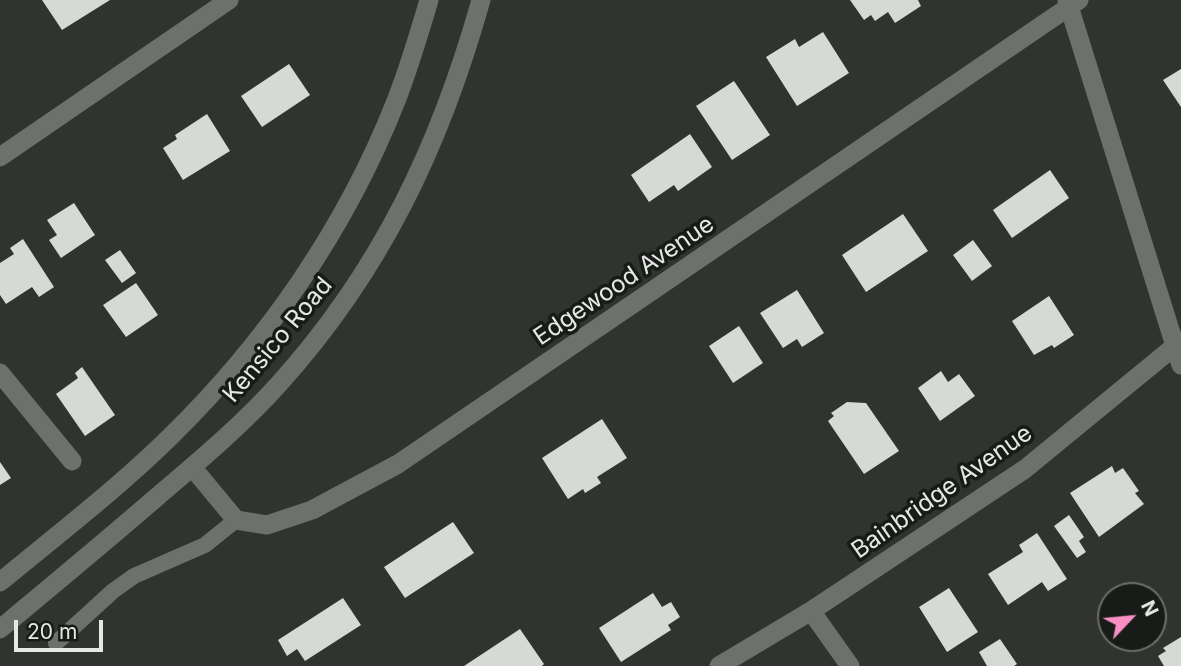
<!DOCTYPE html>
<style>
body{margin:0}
#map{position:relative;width:1181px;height:666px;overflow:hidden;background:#313330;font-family:Inter,sans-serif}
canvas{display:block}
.north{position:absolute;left:1097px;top:582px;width:70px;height:70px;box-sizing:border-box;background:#191b19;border:2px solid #6b6d6b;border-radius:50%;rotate:64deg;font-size:19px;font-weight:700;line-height:28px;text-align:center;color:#e6e8e6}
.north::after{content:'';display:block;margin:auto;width:24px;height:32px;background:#fb8fc4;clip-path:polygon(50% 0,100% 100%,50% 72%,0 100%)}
.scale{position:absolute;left:14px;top:620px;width:89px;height:32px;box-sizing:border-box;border:4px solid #e6e8e6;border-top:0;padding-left:9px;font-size:21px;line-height:24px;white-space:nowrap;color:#e6e8e6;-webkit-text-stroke:5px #191b19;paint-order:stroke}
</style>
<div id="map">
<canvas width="1181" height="666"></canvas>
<div class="north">N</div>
<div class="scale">20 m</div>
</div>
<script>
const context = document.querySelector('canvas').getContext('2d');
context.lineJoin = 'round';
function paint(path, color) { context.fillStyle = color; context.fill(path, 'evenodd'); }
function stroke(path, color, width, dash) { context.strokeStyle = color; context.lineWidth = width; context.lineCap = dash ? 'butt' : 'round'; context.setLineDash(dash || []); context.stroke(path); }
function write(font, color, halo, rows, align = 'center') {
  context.font = font + ' Inter,sans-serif'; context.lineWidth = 7; context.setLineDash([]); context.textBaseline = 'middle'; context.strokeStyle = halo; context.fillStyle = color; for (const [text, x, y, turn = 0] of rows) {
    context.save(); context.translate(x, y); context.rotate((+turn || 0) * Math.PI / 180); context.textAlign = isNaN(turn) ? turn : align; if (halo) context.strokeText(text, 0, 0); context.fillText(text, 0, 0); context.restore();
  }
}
paint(new Path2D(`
 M 42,0 L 110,0 L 62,30 Z
 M 850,0 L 918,0 L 921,6 L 895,23 L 888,12 L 875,21 L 871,15 L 864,20 Z
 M 823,32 L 849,73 L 797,106 L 766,57 L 795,39 L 799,47 Z
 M 289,64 L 310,95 L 262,127 L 241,96 Z
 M 1181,69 L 1181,107 L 1163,80 Z
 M 734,81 L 770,135 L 732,160 L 696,106 Z
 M 207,114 L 230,151 L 183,180 L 163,148 L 177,139 L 175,135 Z
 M 690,134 L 712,167 L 678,191 L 674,185 L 649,202 L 631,175 Z
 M 1050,170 L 1069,198 L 1012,238 L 993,210 Z
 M 74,203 L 95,235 L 61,258 L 49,240 L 57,235 L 47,220 Z
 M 903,214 L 928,251 L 866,292 L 842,255 Z
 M 23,239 L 54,287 L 39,297 L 32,287 L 6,304 L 0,295 L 0,263 L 14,254 L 10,248 Z
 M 973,240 L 992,266 L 972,281 L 953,255 Z
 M 120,250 L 136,273 L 122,283 L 105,260 Z
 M 136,283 L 158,315 L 126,337 L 103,305 Z
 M 797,290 L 824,333 L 802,347 L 797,339 L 783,348 L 760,313 Z
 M 1049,296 L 1074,335 L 1054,348 L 1052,345 L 1034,355 L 1012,321 Z
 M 739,326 L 763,363 L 733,383 L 709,346 Z
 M 82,367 L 115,415 L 85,436 L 56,394 L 78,378 L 75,373 Z
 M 941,371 L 948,382 L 959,374 L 975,396 L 940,421 L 918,388 Z
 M 847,402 L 866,403 L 899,451 L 864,474 L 828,421 L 834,416 L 831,413 Z
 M 602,419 L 627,458 L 597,477 L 601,483 L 585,493 L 583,489 L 568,499 L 542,458 Z
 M 0,462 L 11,478 L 0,485 Z
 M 1112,466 L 1115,473 L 1123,468 L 1139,491 L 1135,493 L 1144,504 L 1099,537 L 1070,493 Z
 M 1069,515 L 1084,537 L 1079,541 L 1086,552 L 1077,558 L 1054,526 Z
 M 453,522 L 474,553 L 405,598 L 384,567 Z
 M 1037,533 L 1067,579 L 1048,591 L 1042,582 L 1008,605 L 988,574 L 1023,552 L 1019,545 Z
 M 949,588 L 978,632 L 947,652 L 919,607 Z
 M 653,593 L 662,607 L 671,602 L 680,617 L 668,625 L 671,630 L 621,662 L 599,628 Z
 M 343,598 L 361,625 L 305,661 L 297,649 L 287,656 L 278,640 Z
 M 520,629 L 544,664 L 542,666 L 464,666 Z
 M 1181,637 L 1181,666 L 1164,666 L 1158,656 L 1166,651 L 1163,648 Z
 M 1000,639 L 1017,664 L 1014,666 L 987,666 L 979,652 Z`), '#d6d9d5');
stroke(new Path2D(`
 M 56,643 L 113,591 L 134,576 L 205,545 L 236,520`), '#6d706c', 16);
stroke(new Path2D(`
 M 1067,0 L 1181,365
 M 0,157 L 229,0
 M 0,373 L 72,461
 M 192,467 L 236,520 L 267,525 L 312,510 L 398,464 L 1079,0
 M 811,611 L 850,666
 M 719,666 L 811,611 L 1025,469 L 1181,341`), '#6d706c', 19);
stroke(new Path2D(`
 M 0,582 C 57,535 117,489 170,437 C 267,342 346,228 396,101 C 409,68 419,34 429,0
 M 0,629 C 53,585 106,541 158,496 C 199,461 242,425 278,385 C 381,271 440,146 481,0`), '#6d706c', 19);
write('24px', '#e6e8e6', '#191b19', [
 ["Edgewood Avenue",624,281,-34],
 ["Kensico Road",278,340,-50],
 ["Bainbridge Avenue",942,492,-35]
]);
</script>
